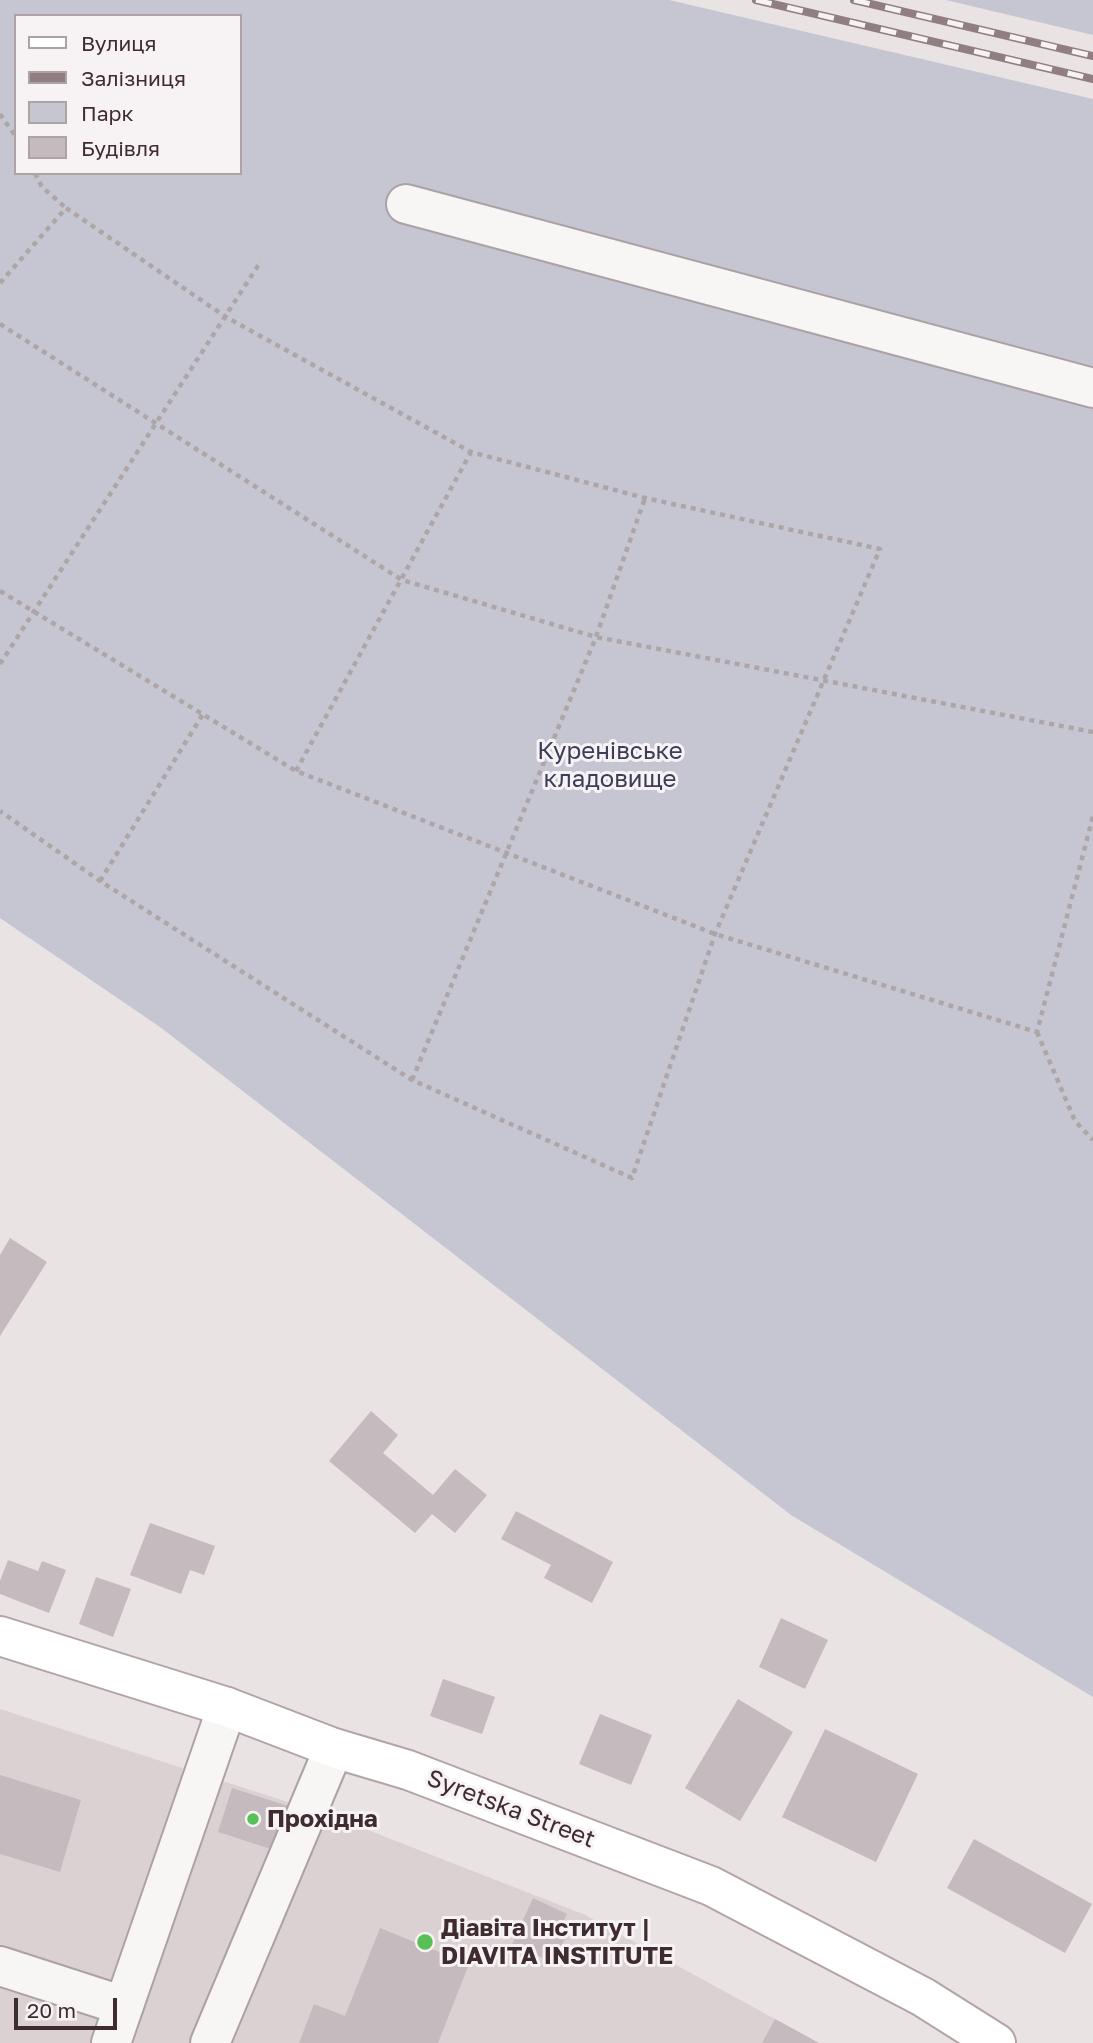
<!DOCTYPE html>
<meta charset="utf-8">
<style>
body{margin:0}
#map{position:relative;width:1093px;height:2043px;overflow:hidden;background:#e9e3e4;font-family:"Golos Text",sans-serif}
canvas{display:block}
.legend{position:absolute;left:14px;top:14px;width:228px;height:161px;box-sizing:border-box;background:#f7f2f3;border:2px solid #ada3a5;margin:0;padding:9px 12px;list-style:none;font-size:21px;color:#3f2c31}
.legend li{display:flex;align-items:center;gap:14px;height:35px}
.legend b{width:35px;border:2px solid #ada3a5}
.scale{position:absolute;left:14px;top:1998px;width:103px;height:32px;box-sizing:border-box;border:4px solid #3f2c31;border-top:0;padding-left:9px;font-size:21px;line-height:24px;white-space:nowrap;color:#3f2c31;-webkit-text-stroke:5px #f7f2f3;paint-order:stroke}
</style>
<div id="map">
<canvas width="1093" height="2043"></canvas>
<ul class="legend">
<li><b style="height:9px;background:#fff"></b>Вулиця</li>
<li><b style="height:9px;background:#917e82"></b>Залізниця</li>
<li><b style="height:19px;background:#c5c6d2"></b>Парк</li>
<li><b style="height:19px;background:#c5babd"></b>Будівля</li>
</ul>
<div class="scale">20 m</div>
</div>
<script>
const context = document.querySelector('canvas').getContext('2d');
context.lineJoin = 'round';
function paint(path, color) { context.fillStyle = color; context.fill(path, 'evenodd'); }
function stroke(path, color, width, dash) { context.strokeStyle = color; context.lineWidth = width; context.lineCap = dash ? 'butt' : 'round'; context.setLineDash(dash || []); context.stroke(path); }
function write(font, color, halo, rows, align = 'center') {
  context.font = font + ' "Golos Text",sans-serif'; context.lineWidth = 6; context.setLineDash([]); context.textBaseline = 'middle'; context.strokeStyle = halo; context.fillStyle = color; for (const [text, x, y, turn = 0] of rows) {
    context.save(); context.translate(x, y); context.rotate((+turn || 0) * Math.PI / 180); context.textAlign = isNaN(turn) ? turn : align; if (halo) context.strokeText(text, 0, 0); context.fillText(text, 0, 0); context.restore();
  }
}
paint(new Path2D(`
 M 0,1709 L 337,1818 L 583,1914 L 819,2043 L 0,2043 Z`), '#dbd1d3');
paint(new Path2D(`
 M 0,0 L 669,0 L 1093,99 L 1093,1697 L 791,1515 L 160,1027 L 0,918 ZM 16,16 L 240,16 L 240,173 L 16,173 Z
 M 946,0 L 1093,0 L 1093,35 Z`), '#c5c6d2');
paint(new Path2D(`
 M 10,1238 L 47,1262 L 0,1336 L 0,1255 Z
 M 371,1411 L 398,1435 L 383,1453 L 433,1495 L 455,1469 L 487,1495 L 455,1533 L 432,1514 L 415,1533 L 329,1461 Z
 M 516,1511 L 613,1562 L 592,1603 L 544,1578 L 551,1565 L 501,1539 Z
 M 150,1523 L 215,1546 L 204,1575 L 190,1570 L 181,1594 L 130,1575 Z
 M 8,1560 L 38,1571 L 42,1561 L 66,1570 L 49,1613 L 0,1594 L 0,1581 Z
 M 96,1577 L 131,1589 L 113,1637 L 79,1624 Z
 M 781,1618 L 828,1640 L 805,1689 L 759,1667 Z
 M 443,1679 L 495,1697 L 482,1734 L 430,1716 Z
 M 738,1699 L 793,1732 L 740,1821 L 685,1788 Z
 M 600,1714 L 652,1735 L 631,1785 L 579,1764 Z
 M 825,1729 L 918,1774 L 876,1862 L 782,1817 Z
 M 0,1775 L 81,1800 L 60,1872 L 0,1854 Z
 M 232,1788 L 288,1806 L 274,1850 L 218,1832 Z
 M 974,1839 L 1092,1904 L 1065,1953 L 947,1888 Z
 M 533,1898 L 567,1914 L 560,1929 L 568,1933 L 553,1963 L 512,1944 Z
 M 380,1928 L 469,1964 L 438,2043 L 299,2043 L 314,2004 L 345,2016 Z
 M 775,2019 L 819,2043 L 762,2043 Z`), '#c5babd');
const minor = new Path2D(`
 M 406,204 L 1093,388
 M 0,1966 L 124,2006
 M 111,2043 L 227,1707
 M 210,2043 L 334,1748`);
const major = new Path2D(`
 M 0,1636 L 227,1707 L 334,1748 L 408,1770 L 711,1886 L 923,1997 L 996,2043`);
stroke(minor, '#aca1a4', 42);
stroke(major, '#b4a3a7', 42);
stroke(new Path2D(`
 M 0,114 L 16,137
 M 35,173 L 42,187 L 66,208
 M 0,283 L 66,208 L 226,317 L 471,452 L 645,498 L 880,549 L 715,934 L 632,1178 L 412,1080 L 100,881 L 0,811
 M 0,324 L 402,580 L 596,637 L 1093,732
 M 0,591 L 296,771 L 715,934 L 1037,1032 L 1093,816
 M 0,664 L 261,261
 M 296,771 L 471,452
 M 100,881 L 203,714
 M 1037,1032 L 1075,1121 L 1093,1140
 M 412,1080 L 596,637 L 645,498`), '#aea5a7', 4.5, [5, 5]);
stroke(minor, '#f8f5f5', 38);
stroke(major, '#fff', 38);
const rail = new Path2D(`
 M 756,0 L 1093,79
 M 854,0 L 1093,56`);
stroke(rail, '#917e82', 8);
stroke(rail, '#f7f2f3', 5, [16]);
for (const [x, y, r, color] of [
 [253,1819,7,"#57c056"],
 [425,1942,9,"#57c056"]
]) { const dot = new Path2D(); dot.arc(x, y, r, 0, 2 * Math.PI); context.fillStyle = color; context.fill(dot); stroke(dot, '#f7f2f3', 2.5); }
write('24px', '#3b3d5a', '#f7f2f3', [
 ["Куренівське",610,751],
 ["кладовище",610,779]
]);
write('24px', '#3f2c31', '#f7f2f3', [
 ["Syretska Street",511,1809,21]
]);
write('bold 24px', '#3f2c31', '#f7f2f3', [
 ["Прохідна",267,1819],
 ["Діавіта Інститут |",441,1928],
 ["DIAVITA INSTITUTE",441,1956]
], 'left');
</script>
